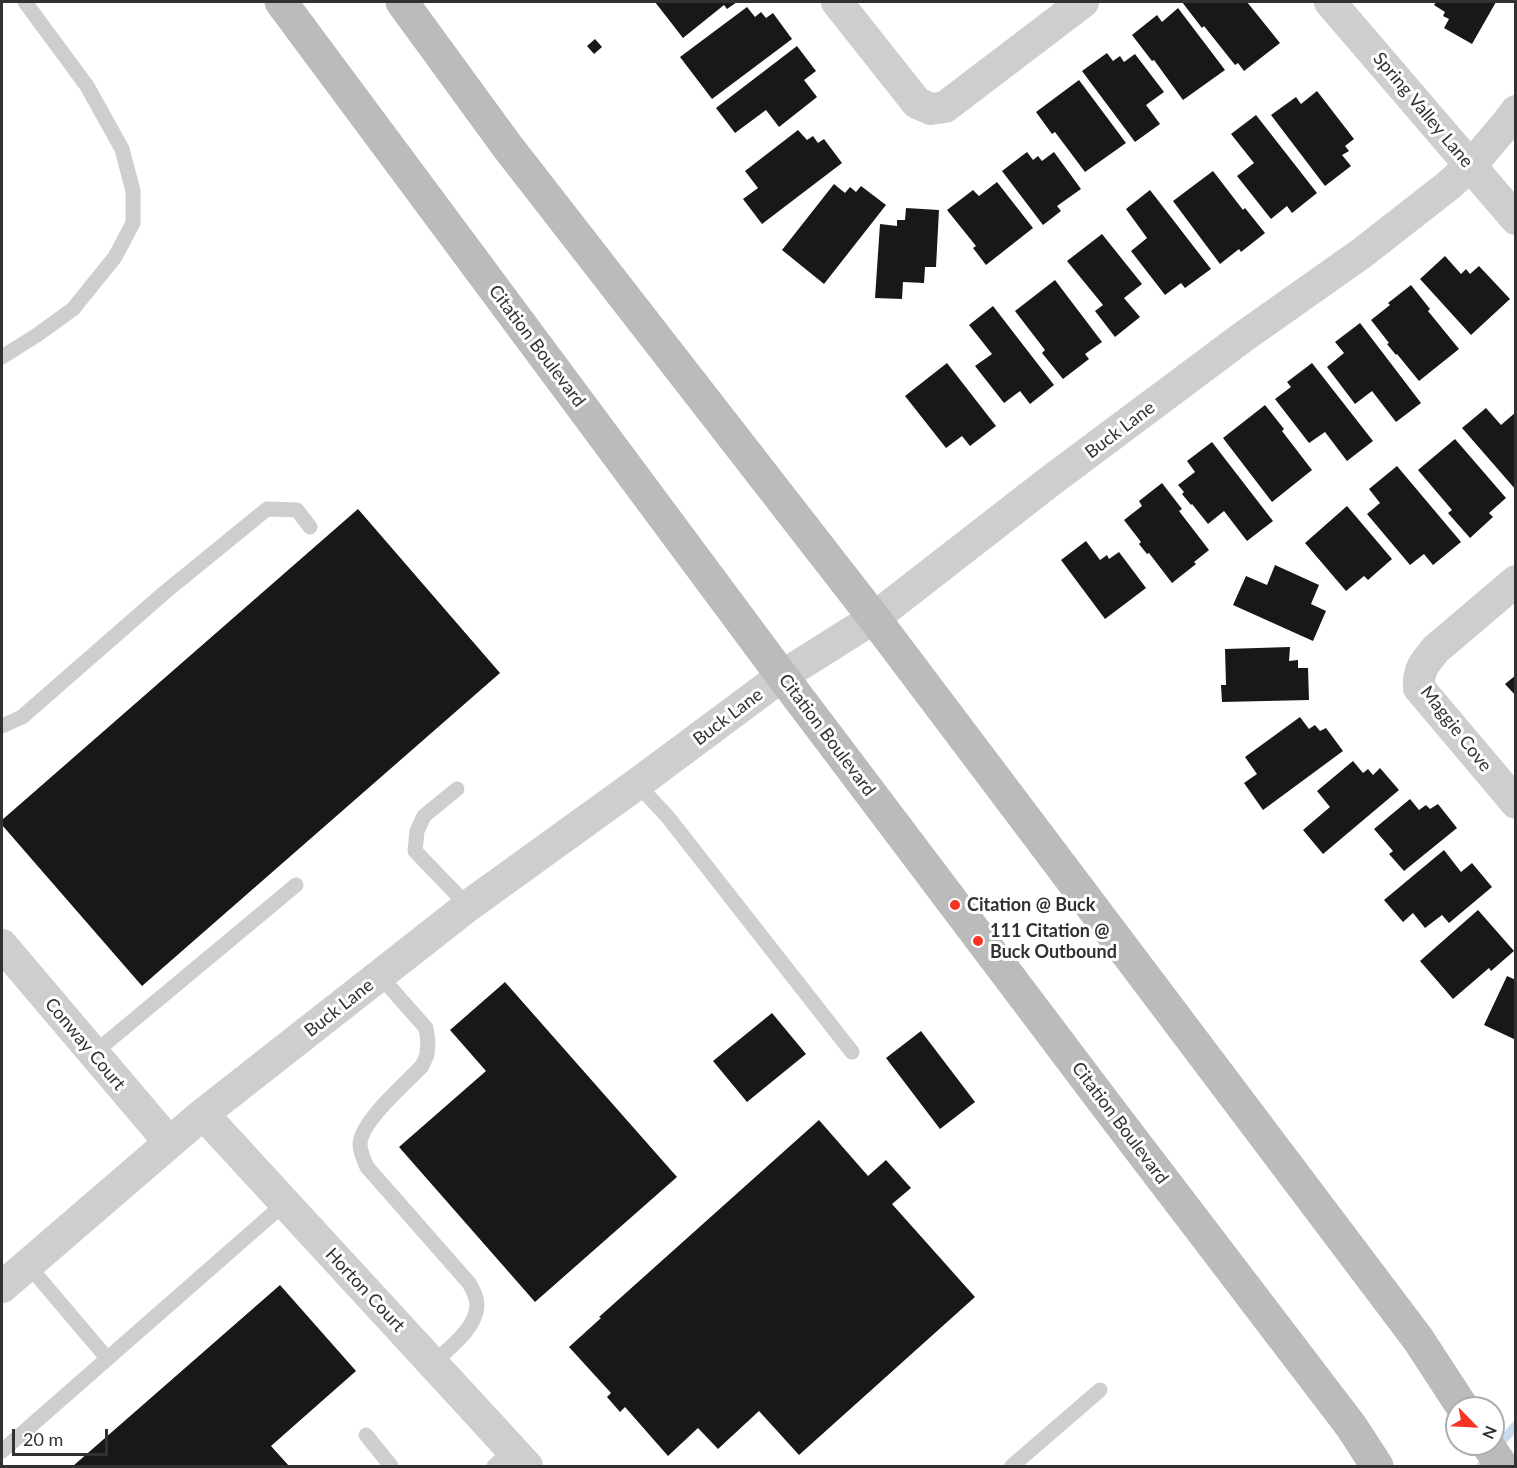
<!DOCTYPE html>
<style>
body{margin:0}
#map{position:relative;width:1517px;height:1468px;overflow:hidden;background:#fff;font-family:Lato,sans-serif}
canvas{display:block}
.frame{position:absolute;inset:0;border:3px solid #313131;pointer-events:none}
.north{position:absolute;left:1445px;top:1396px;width:60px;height:60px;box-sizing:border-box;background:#fff;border:2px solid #adadad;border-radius:50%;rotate:114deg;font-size:16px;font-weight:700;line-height:24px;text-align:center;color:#313131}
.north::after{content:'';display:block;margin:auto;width:21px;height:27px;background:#f73424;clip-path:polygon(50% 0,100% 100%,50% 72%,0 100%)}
.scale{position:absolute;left:12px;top:1429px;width:96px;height:27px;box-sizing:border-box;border:3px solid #313131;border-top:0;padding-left:8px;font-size:18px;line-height:21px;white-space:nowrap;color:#313131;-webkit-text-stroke:4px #fff;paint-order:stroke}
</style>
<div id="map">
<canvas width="1517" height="1468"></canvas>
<div class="frame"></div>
<div class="north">N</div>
<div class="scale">20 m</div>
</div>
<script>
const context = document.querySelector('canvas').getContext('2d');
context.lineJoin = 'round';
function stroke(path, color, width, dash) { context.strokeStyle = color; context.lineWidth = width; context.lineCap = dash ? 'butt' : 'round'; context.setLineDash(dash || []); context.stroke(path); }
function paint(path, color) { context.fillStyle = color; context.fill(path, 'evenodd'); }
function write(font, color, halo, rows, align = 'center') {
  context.font = font + ' Lato,sans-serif'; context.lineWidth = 6; context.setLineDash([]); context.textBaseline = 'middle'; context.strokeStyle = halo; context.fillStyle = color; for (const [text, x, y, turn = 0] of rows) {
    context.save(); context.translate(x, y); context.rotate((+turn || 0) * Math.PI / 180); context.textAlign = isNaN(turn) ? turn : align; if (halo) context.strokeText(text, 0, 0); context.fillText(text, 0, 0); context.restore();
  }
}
stroke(new Path2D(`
 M 1481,1466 L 1516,1425`), '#c9dbf0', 9);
paint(new Path2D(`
 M 655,2 L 737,2 L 727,9 L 724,5 L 683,38 Z
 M 1182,2 L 1247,2 L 1280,43 L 1244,71 L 1238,63 L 1235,65 L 1204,26 L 1202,28 Z
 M 1436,2 L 1496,2 L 1472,44 L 1444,28 L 1449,19 L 1443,16 L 1445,12 L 1434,5 Z
 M 747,7 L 755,17 L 761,12 L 766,18 L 773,13 L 792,39 L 712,99 L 680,57 Z
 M 1178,8 L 1225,70 L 1183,100 L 1154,60 L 1152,61 L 1132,35 L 1157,15 L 1162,22 Z
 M 595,39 L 602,47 L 594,54 L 587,46 Z
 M 797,46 L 816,71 L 804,80 L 817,97 L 779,127 L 766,110 L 735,133 L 716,108 Z
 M 1107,53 L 1113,61 L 1120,56 L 1124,62 L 1135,54 L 1164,92 L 1146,105 L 1160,124 L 1135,142 L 1082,71 Z
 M 1079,80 L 1126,143 L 1085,172 L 1055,132 L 1052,134 L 1036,112 Z
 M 1317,91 L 1354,139 L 1345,146 L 1349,151 L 1342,155 L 1351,166 L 1325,186 L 1271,115 L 1296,97 L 1301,104 Z
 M 1256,115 L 1317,193 L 1292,213 L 1287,206 L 1271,219 L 1237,176 L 1254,163 L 1231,134 Z
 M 798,130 L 807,140 L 813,136 L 818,143 L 824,139 L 842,163 L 762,224 L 743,199 L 758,188 L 745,171 Z
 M 1027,152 L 1033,160 L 1038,156 L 1042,161 L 1054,152 L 1081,189 L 1057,206 L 1061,211 L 1043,225 L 1002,171 Z
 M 1213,171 L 1243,210 L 1245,208 L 1265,233 L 1241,252 L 1239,249 L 1220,264 L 1173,201 Z
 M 997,182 L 1033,228 L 986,265 L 973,248 L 976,246 L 947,210 L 973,190 L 979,196 Z
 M 834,184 L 845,193 L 850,187 L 856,192 L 861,186 L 886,205 L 824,284 L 782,250 Z
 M 1150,190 L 1211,269 L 1185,288 L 1181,283 L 1165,295 L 1131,251 L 1147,238 L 1126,209 Z
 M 906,208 L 939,210 L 936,267 L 925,267 L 924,283 L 903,282 L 902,299 L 875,298 L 880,224 L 897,226 L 897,220 L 905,220 Z
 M 1102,234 L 1142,284 L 1124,298 L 1140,317 L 1115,337 L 1095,311 L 1103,305 L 1067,261 Z
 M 1445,256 L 1461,274 L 1466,269 L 1470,274 L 1479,266 L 1510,299 L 1471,335 L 1420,279 Z
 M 1055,280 L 1102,342 L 1085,354 L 1089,359 L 1063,379 L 1042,353 L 1045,350 L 1015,311 Z
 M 1411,285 L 1430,309 L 1428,311 L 1459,349 L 1419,381 L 1397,354 L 1396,355 L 1387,344 L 1389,343 L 1371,320 L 1390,305 L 1388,303 Z
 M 993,306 L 1054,385 L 1030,404 L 1020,391 L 1004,403 L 975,366 L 992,354 L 969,325 Z
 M 1360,323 L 1421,403 L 1396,422 L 1372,391 L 1355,404 L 1327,367 L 1344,353 L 1335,342 Z
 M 947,363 L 996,426 L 970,446 L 962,436 L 946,448 L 905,396 Z
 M 1312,363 L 1373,441 L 1347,461 L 1325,432 L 1309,443 L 1275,399 L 1291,387 L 1287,382 Z
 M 1265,405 L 1284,429 L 1282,431 L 1312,470 L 1272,502 L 1223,438 Z
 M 1486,408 L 1501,425 L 1516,412 L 1516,490 L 1462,428 Z
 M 1455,439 L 1506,498 L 1489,513 L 1493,517 L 1470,538 L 1448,513 L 1452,510 L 1418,470 Z
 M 1212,442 L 1273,521 L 1247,541 L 1224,511 L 1208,524 L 1192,504 L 1191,505 L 1182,494 L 1184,492 L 1178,485 L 1195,472 L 1187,461 Z
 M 1397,466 L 1461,542 L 1433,565 L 1424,554 L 1410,565 L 1367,514 L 1380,503 L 1369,489 Z
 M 1162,483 L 1182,509 L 1179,511 L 1209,550 L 1194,562 L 1196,564 L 1172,583 L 1149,553 L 1147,554 L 1139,544 L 1141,542 L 1124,520 L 1142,506 L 1139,501 Z
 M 1347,506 L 1392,559 L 1368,580 L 1364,576 L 1346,591 L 1305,543 Z
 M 358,509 L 500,673 L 142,986 L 2,825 L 2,820 Z
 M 1086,541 L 1100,560 L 1107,555 L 1109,559 L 1119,552 L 1146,588 L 1105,619 L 1061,560 Z
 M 1275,565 L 1319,585 L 1311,604 L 1326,611 L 1313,641 L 1233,605 L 1246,576 L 1267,585 Z
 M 1290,647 L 1289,661 L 1298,660 L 1298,668 L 1308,668 L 1309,700 L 1222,702 L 1221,685 L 1226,685 L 1225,649 Z
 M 1516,675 L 1516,696 L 1505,684 Z
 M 1300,717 L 1309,729 L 1315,725 L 1320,731 L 1326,728 L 1343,751 L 1263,810 L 1244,783 L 1257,774 L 1245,757 Z
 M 1353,761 L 1363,773 L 1368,769 L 1373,775 L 1380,768 L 1399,790 L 1323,854 L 1303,830 L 1330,807 L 1317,791 Z
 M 1410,799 L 1419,810 L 1426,805 L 1430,809 L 1438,804 L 1457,828 L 1404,871 L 1389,854 L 1393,851 L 1374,829 Z
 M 1444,850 L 1461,872 L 1472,863 L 1492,887 L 1449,923 L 1442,915 L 1425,928 L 1413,913 L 1403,922 L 1384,900 Z
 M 1478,910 L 1514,951 L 1491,971 L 1489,968 L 1453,999 L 1420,961 Z
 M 1507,976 L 1516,980 L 1516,1040 L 1484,1025 Z
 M 505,982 L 677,1177 L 535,1302 L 399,1147 L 486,1071 L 450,1030 Z
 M 772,1013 L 806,1054 L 747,1102 L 713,1061 Z
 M 921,1031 L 975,1102 L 940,1129 L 886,1058 Z
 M 819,1120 L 868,1176 L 886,1160 L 911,1188 L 892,1204 L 975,1297 L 799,1455 L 759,1411 L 718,1449 L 698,1428 L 668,1456 L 625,1407 L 620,1412 L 607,1397 L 611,1393 L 569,1347 L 601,1318 L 599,1317 Z
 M 280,1285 L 356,1371 L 271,1446 L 289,1466 L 73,1466 Z`), '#181818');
stroke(new Path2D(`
 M 2,357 L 37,335 L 73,309 L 115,257 L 133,223 L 133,191 L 122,149 L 87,86 L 25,2
 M 2,726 L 22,717 L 164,593 L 267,509 L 297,510 L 310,527
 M 637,784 L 667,816 L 852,1052
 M 457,789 L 424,816 L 417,831 L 415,851 L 468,906
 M 380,976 L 426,1028 L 428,1042 L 427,1055 L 422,1066 C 406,1083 361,1121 360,1144 C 360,1152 364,1160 367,1167 L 469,1283 C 473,1290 477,1297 477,1305 C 477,1328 448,1349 432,1364
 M 94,1053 L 296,885
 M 28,1265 L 107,1358
 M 366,1435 L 391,1466
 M 2,1451 L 285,1203
 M 494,1466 L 512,1450
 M 1012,1466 L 1100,1390`), '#cecece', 15);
stroke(new Path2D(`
 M 837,2 L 917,103 L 931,109 L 945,107 L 1083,2
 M 1330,2 L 1516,219
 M 1516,581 L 1436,649 C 1424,663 1418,670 1419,688 L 1516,803
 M 2,945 L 169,1142
 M 203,1114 L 527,1466
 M 2,1287 L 203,1114 L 468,906 L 637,784 L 782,676 L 874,618 L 1049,482 L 1243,337 L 1362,253 L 1449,185 L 1473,163 L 1507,123 L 1516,111`), '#cecece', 32);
stroke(new Path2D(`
 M 281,2 L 782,676 L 1109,1109 L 1351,1426 L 1377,1466
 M 402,2 L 507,146 L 874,618 L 1418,1339 L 1463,1408
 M 1487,1444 L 1502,1466`), '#bbb', 33);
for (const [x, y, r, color] of [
 [955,905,6,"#f73424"],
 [978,941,6,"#f73424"]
]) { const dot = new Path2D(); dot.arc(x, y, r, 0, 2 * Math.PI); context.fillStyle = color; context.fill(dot); stroke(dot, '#fff', 2); }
write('18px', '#313131', '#fff', [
 ["Spring Valley Lane",1423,110,50],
 ["Citation Boulevard",537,346,53],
 ["Buck Lane",1120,430,-37],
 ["Buck Lane",728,717,-37],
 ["Maggie Cove",1456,729,52],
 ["Citation Boulevard",827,735,53],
 ["Buck Lane",339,1008,-38],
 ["Conway Court",85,1044,50],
 ["Citation Boulevard",1120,1123,53],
 ["Horton Court",365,1290,47]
]);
write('bold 18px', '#313131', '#fff', [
 ["Citation @ Buck",967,905],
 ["111 Citation @",990,931],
 ["Buck Outbound",990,952]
], 'left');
</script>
